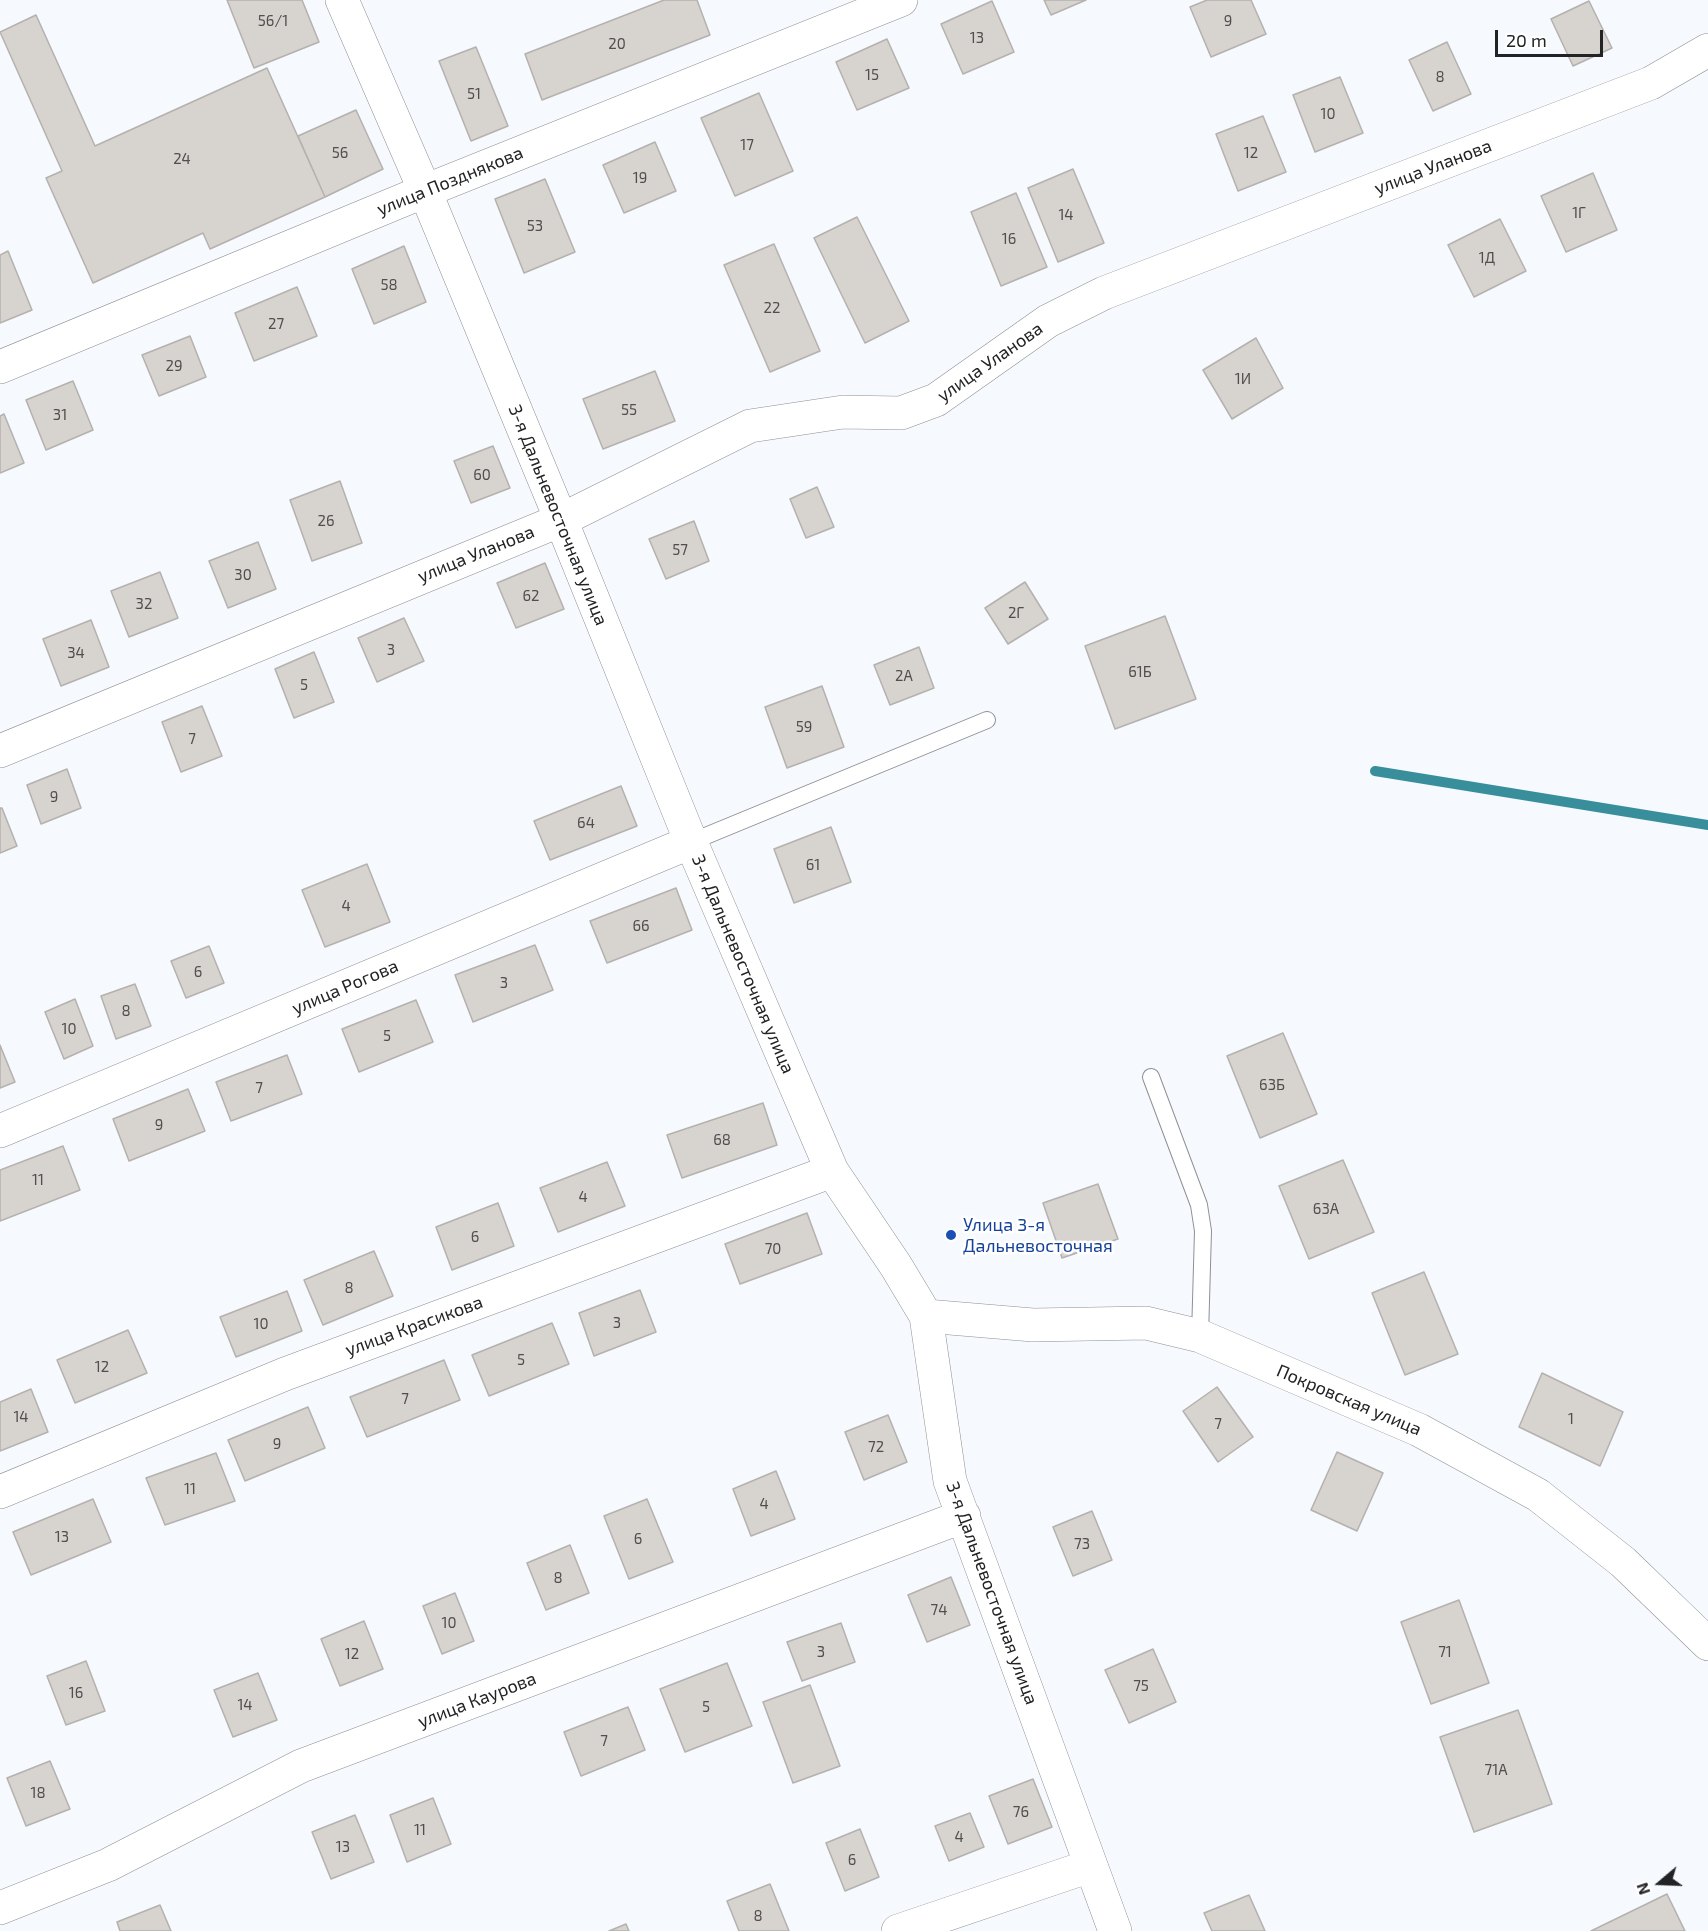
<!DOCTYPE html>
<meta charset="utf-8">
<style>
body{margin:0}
#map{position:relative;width:1708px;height:1931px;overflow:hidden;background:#f6f9fd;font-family:"Exo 2",sans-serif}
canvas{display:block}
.north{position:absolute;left:1630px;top:1853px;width:60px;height:60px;-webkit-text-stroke:4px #fff;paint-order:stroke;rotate:251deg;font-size:16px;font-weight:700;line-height:24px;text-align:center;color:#222324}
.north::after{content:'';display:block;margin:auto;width:21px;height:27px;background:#222324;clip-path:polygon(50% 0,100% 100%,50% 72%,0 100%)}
.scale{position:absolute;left:1495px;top:30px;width:108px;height:27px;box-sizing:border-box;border:3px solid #222324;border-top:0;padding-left:8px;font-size:18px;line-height:21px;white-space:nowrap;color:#222324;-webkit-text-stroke:4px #fff;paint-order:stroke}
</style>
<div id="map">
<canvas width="1708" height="1931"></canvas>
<div class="north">N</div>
<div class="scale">20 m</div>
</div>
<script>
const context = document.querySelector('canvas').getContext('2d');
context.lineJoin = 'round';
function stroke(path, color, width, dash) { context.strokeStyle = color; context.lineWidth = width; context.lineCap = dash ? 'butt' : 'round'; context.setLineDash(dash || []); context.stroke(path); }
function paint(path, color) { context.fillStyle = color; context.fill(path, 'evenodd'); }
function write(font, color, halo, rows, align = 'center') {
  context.font = font + ' "Exo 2",sans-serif'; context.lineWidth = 5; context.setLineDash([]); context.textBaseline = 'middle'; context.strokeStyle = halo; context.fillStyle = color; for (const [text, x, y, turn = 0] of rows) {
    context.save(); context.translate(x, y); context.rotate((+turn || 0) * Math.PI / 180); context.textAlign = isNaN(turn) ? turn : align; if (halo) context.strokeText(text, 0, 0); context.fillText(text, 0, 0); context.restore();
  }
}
stroke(new Path2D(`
 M 1375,771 L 1708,825`), '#388e9b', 10);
const building = new Path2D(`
 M 227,0 L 302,0 L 319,42 L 254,68 Z
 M 664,0 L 697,0 L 710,35 L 542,100 L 525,54 Z
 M 1044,0 L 1086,0 L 1051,15 Z
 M 1207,0 L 1251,0 L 1266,34 L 1211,57 L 1190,7 Z
 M 992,1 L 1014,52 L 963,74 L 941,24 Z
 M 1589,1 L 1612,48 L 1573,66 L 1551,19 Z
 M 36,15 L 95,146 L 267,68 L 325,197 L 210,249 L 203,233 L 93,283 L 46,178 L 62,171 L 0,32 Z
 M 887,39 L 909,88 L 857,110 L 836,62 Z
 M 1447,42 L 1471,94 L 1433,111 L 1409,60 Z
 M 476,47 L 508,126 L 471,141 L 439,61 Z
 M 1340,77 L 1363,133 L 1315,152 L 1293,95 Z
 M 759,93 L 793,171 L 735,196 L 701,118 Z
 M 356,110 L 383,169 L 325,197 L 298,136 Z
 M 1263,116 L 1286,172 L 1238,191 L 1216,134 Z
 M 655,142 L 676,191 L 624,213 L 603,165 Z
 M 1073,169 L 1104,243 L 1058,262 L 1028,188 Z
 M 1593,173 L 1617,230 L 1566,252 L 1541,196 Z
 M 545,179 L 575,252 L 524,273 L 495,199 Z
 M 1016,193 L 1047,267 L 1001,286 L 971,212 Z
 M 857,217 L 909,321 L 865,343 L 814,238 Z
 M 1500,219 L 1526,271 L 1474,297 L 1448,245 Z
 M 774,244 L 820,351 L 770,372 L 724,265 Z
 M 404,246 L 426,302 L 374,324 L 352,269 Z
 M 8,251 L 32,310 L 0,323 L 0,255 Z
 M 297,287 L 317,336 L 254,361 L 235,313 Z
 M 190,336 L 206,377 L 159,396 L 142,355 Z
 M 1256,338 L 1283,388 L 1232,419 L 1203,370 Z
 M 655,371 L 675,421 L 603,449 L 583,399 Z
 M 73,381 L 93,430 L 46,450 L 26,400 Z
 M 4,414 L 24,463 L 0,473 L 0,416 Z
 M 493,446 L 510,488 L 471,503 L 454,461 Z
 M 340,481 L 362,543 L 312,561 L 290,500 Z
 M 817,487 L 834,527 L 806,538 L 790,499 Z
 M 694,521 L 709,561 L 666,579 L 649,539 Z
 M 258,542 L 276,589 L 228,608 L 209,561 Z
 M 545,563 L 564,609 L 516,628 L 497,583 Z
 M 160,572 L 178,618 L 129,637 L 111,591 Z
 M 1025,582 L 1048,619 L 1008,644 L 985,608 Z
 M 1165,616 L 1196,699 L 1115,729 L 1085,646 Z
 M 404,618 L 424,661 L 377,682 L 358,638 Z
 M 91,620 L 109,667 L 61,686 L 43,639 Z
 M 919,647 L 934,688 L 890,705 L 874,665 Z
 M 314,652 L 334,702 L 294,718 L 275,669 Z
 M 822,686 L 844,747 L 787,768 L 765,707 Z
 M 202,706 L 222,756 L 181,772 L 162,722 Z
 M 67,769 L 81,808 L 41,824 L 27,785 Z
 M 621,786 L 637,826 L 550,860 L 534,821 Z
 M 0,808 L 2,808 L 17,846 L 0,853 Z
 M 831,827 L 851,882 L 794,903 L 774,849 Z
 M 367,864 L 390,922 L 325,947 L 302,890 Z
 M 676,888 L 692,930 L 607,963 L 590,921 Z
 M 535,945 L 553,990 L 473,1022 L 455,975 Z
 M 209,946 L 224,983 L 186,998 L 171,961 Z
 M 135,984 L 151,1026 L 116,1039 L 101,996 Z
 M 75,999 L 93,1046 L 64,1059 L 45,1012 Z
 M 416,1000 L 433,1042 L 359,1072 L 342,1029 Z
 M 1283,1033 L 1317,1114 L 1260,1138 L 1227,1056 Z
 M 0,1045 L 15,1082 L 0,1088 Z
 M 287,1055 L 302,1094 L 231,1121 L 216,1082 Z
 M 188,1089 L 205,1131 L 129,1161 L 113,1119 Z
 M 763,1103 L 777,1145 L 682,1178 L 667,1135 Z
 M 63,1146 L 80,1190 L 0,1221 L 0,1170 Z
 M 1343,1160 L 1374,1232 L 1309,1259 L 1279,1186 Z
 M 607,1162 L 625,1206 L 558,1232 L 540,1188 Z
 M 1098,1184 L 1118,1239 L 1062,1258 L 1043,1203 Z
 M 498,1203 L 514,1246 L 452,1270 L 436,1227 Z
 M 807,1213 L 822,1254 L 740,1284 L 725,1244 Z
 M 374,1251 L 393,1296 L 323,1325 L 304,1280 Z
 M 1424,1272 L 1458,1354 L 1405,1375 L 1372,1293 Z
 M 640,1290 L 656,1332 L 594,1356 L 579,1313 Z
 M 287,1291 L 302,1331 L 236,1357 L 220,1317 Z
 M 552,1323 L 569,1364 L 489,1396 L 472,1355 Z
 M 128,1330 L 147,1373 L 75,1403 L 57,1360 Z
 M 444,1360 L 460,1400 L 367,1437 L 350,1397 Z
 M 1542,1373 L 1623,1412 L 1600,1466 L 1519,1427 Z
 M 1217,1387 L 1253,1437 L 1218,1462 L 1183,1411 Z
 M 31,1389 L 48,1432 L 0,1451 L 0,1402 Z
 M 308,1407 L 325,1448 L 245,1481 L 228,1440 Z
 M 888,1415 L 907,1462 L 864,1480 L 845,1432 Z
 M 1337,1452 L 1383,1473 L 1357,1531 L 1311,1510 Z
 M 216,1453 L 235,1501 L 165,1525 L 146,1478 Z
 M 776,1471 L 795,1519 L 751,1536 L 733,1489 Z
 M 93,1499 L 111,1542 L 31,1575 L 13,1532 Z
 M 647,1499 L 673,1562 L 629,1579 L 604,1516 Z
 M 1092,1511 L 1112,1560 L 1073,1576 L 1053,1527 Z
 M 570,1545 L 589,1593 L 546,1610 L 527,1563 Z
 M 951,1577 L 970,1625 L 927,1642 L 908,1595 Z
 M 455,1593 L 474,1641 L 442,1654 L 423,1606 Z
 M 1459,1600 L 1489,1683 L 1431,1704 L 1401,1622 Z
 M 364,1621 L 383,1669 L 340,1686 L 321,1639 Z
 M 841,1623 L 855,1662 L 802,1681 L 787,1642 Z
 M 1153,1649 L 1176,1702 L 1129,1723 L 1105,1670 Z
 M 86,1661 L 105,1711 L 66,1725 L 47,1676 Z
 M 727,1663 L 752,1726 L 685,1752 L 660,1689 Z
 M 258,1673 L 277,1720 L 233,1737 L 214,1690 Z
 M 810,1685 L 840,1766 L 793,1783 L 763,1702 Z
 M 628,1707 L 645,1750 L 581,1776 L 564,1732 Z
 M 1518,1710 L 1552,1804 L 1474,1832 L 1440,1737 Z
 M 50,1761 L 70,1809 L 26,1826 L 7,1778 Z
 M 1033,1779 L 1052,1827 L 1008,1844 L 989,1796 Z
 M 433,1798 L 451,1844 L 407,1862 L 390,1815 Z
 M 970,1813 L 984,1847 L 949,1861 L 935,1826 Z
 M 355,1815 L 374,1862 L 331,1879 L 312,1832 Z
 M 860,1829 L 879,1877 L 845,1891 L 826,1843 Z
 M 770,1884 L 789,1931 L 739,1931 L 727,1901 Z
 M 1667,1894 L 1685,1931 L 1591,1931 Z
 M 1249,1895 L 1265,1931 L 1212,1931 L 1204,1913 Z
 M 160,1905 L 171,1931 L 120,1931 L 117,1922 Z
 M 626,1924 L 629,1931 L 609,1931 Z`);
paint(building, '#d7d3cf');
stroke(building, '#b5b1ae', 1.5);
const service = new Path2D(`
 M 691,842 L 987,720
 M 1151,1077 L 1199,1205 L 1203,1231 L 1200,1336`);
const minor = new Path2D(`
 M 342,0 L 425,191 L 561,520 L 691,842 L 832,1171 L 896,1266 L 926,1316 L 950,1481 L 1115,1931
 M 0,367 L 425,191 L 901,0
 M 0,751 L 561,520 L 750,426 L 843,412 L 901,413 L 936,400 L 1048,321 L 1104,293 L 1651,83 L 1708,50
 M 0,1131 L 691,842
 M 926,1316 L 1033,1325 L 1146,1323 L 1200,1336 L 1419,1430 L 1538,1495 L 1623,1562 L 1708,1644
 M 0,1492 L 285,1374 L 832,1171
 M 0,1908 L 108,1865 L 301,1766 L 964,1516
 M 898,1931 L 1090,1866`);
stroke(service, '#8e9094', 18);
stroke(minor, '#8e9094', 34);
stroke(service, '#fff', 16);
stroke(minor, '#fff', 33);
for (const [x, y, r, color] of [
 [951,1235,6,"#1a4fb4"]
]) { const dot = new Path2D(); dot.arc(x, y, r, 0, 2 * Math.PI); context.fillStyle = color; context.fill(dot); stroke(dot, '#fff', 2); }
write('15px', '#4f4f4f', null, [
 ["56/1",273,21],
 ["9",1228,21],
 ["13",977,38],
 ["20",617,44],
 ["15",872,75],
 ["8",1440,77],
 ["51",474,94],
 ["10",1328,114],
 ["17",747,145],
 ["56",340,153],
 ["12",1251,153],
 ["24",182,159],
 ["19",640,178],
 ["1Г",1579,213],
 ["14",1066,215],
 ["53",535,226],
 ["16",1009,239],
 ["1Д",1487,258],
 ["58",389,285],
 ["22",772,308],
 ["27",276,324],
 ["29",174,366],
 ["1И",1243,379],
 ["55",629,410],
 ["31",60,415],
 ["60",482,475],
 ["26",326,521],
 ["57",680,550],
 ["30",243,575],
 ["62",531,596],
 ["32",144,604],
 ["2Г",1016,613],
 ["3",391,650],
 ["34",76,653],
 ["61Б",1140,672],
 ["2А",904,676],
 ["5",304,685],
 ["59",804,727],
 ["7",192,739],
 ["9",54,797],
 ["64",586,823],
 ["61",813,865],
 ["4",346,906],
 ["66",641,926],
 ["6",198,972],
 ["3",504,983],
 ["8",126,1011],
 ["10",69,1029],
 ["5",387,1036],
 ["63Б",1272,1085],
 ["7",259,1088],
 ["9",159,1125],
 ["68",722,1140],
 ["11",38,1180],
 ["4",583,1197],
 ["63А",1326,1209],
 ["6",475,1237],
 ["70",773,1249],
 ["8",349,1288],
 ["3",617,1323],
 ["10",261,1324],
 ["5",521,1360],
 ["12",102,1367],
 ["7",405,1399],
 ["14",21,1417],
 ["1",1571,1419],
 ["7",1218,1424],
 ["9",277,1444],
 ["72",876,1447],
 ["11",190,1489],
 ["4",764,1504],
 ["13",62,1537],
 ["6",638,1539],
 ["73",1082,1544],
 ["8",558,1578],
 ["74",939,1610],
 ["10",449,1623],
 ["3",821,1652],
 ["71",1445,1652],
 ["12",352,1654],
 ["75",1141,1686],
 ["16",76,1693],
 ["14",245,1705],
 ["5",706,1707],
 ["7",604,1741],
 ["71А",1496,1770],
 ["18",38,1793],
 ["76",1021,1812],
 ["11",420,1830],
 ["4",959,1837],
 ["13",343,1847],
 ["6",852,1860],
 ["8",758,1916]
]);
write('18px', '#222324', '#fff', [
 ["улица Уланова",1433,167,-21],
 ["улица Позднякова",450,181,-22],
 ["улица Уланова",990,362,-35],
 ["3-я Дальневосточная улица",558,515,68],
 ["улица Уланова",476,554,-22],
 ["3-я Дальневосточная улица",743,964,67],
 ["улица Рогова",345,987,-23],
 ["улица Красикова",414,1326,-20],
 ["Покровская улица",1349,1400,23],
 ["3-я Дальневосточная улица",992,1593,70],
 ["улица Каурова",477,1700,-21]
]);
write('18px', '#164399', '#fff', [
 ["Улица 3-я",963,1225],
 ["Дальневосточная",963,1246]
], 'left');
</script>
